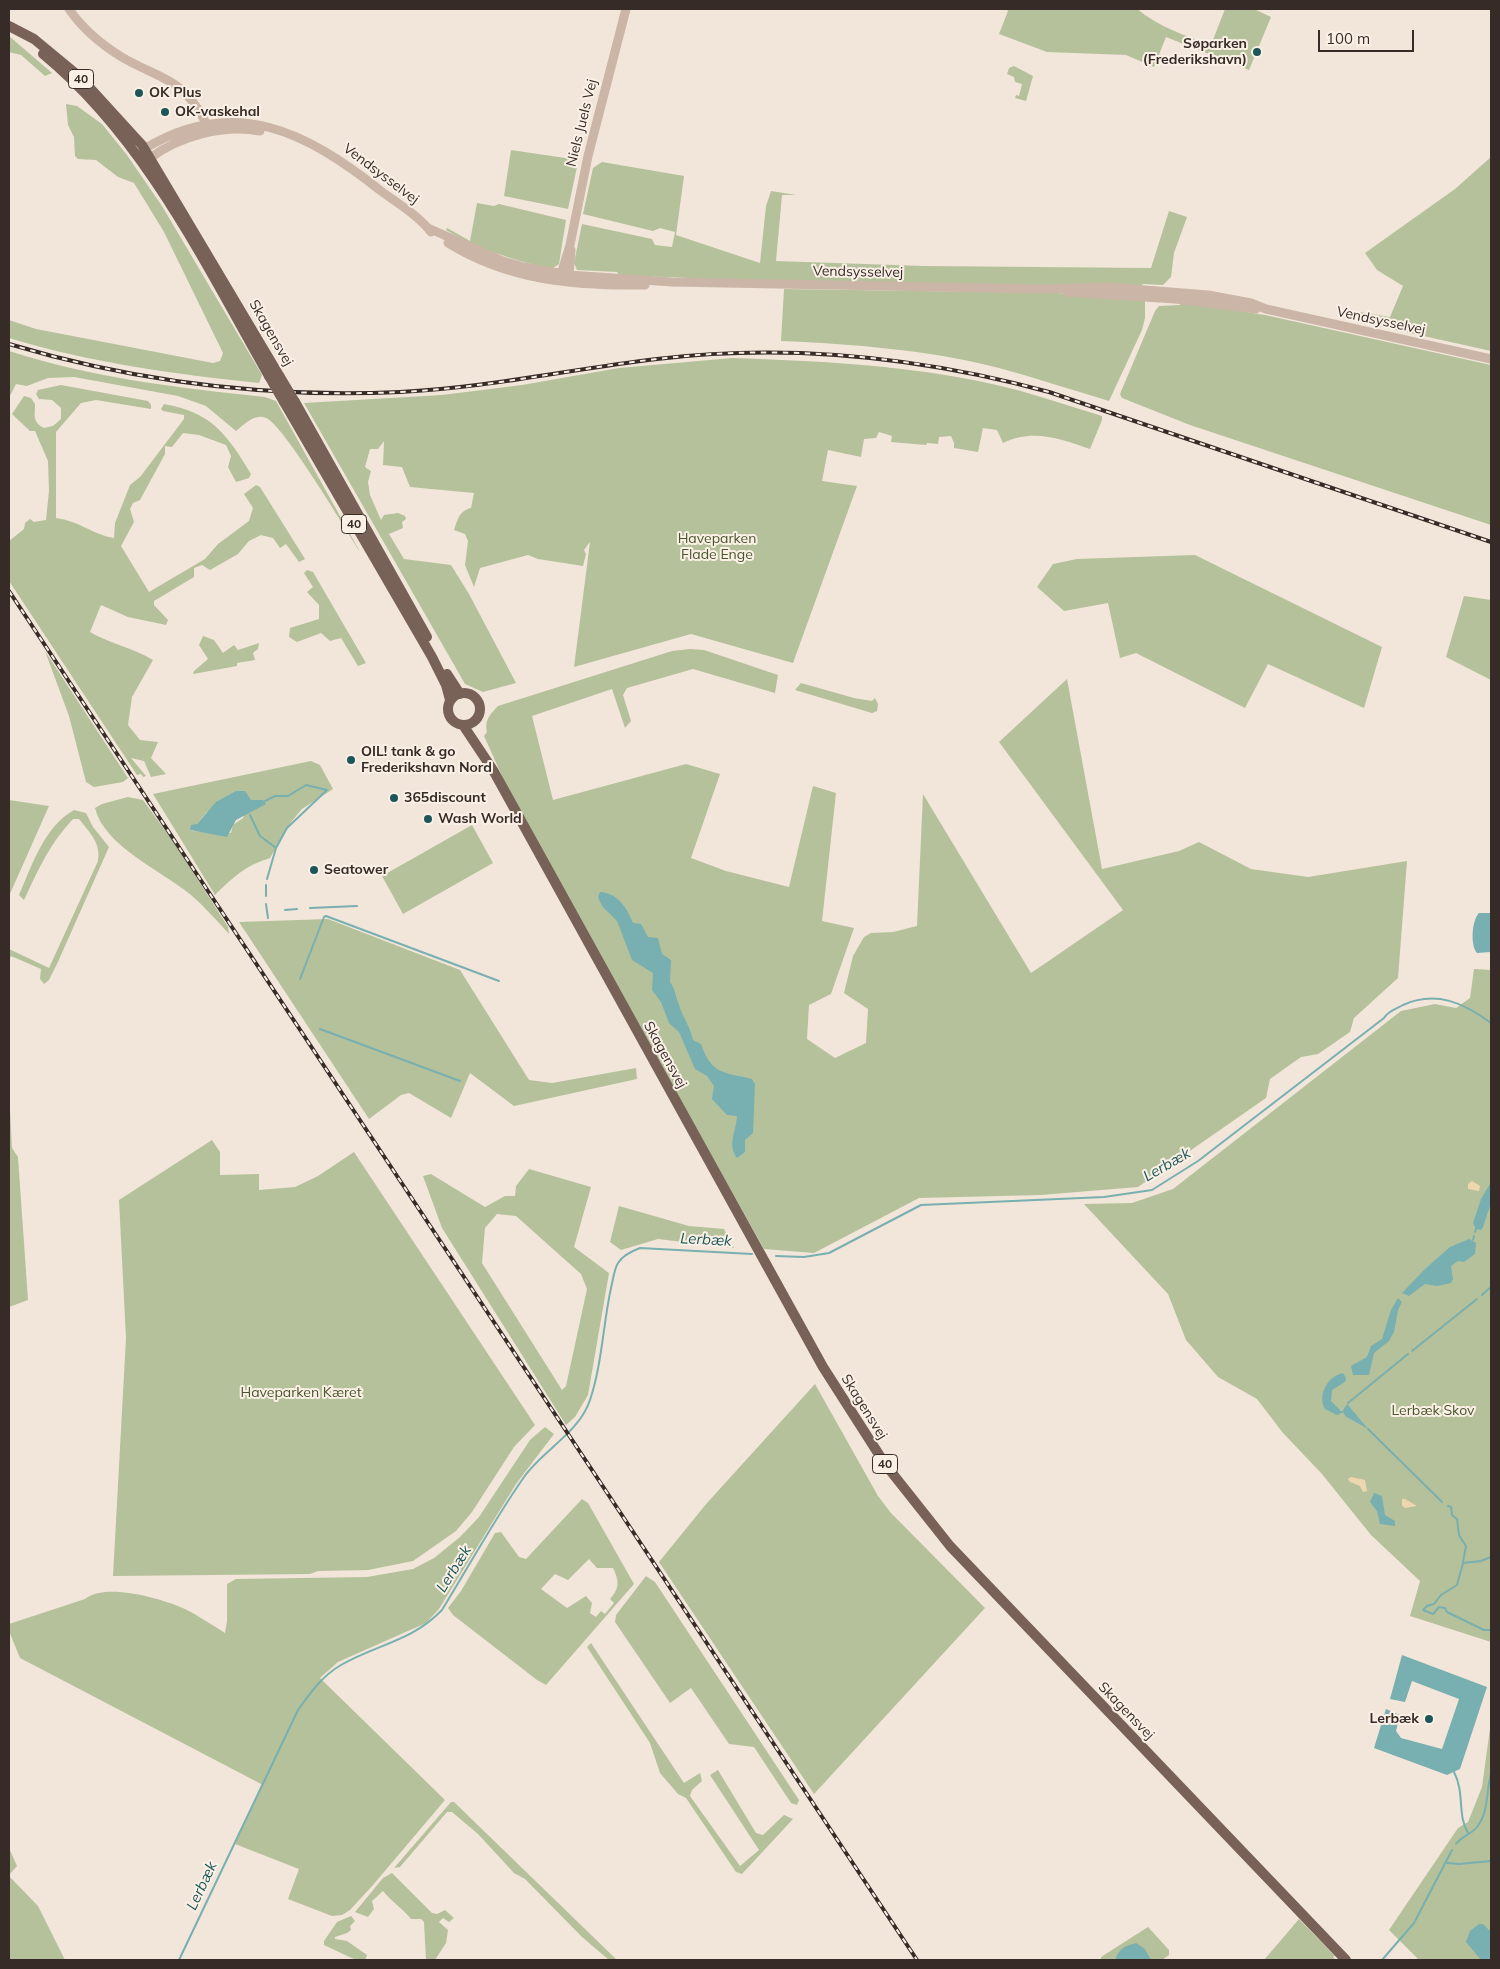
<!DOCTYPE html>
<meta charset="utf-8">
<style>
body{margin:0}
#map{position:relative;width:1500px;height:1969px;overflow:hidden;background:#f2e6da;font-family:Mulish,sans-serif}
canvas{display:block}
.frame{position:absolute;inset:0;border:10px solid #362b27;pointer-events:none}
.scale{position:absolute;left:1318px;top:30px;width:96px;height:22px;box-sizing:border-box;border:2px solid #362b27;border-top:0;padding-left:6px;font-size:15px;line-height:18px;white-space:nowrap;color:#362b27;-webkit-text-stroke:4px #faf0e6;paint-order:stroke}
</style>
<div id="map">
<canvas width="1500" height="1969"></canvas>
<div class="frame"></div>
<div class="scale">100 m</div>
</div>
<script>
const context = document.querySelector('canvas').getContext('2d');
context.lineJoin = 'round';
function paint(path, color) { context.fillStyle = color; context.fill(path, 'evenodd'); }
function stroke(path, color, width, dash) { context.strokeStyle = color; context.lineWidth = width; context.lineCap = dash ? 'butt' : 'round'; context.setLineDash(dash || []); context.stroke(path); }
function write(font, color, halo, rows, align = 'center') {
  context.font = font + ' Mulish,sans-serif'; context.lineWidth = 4; context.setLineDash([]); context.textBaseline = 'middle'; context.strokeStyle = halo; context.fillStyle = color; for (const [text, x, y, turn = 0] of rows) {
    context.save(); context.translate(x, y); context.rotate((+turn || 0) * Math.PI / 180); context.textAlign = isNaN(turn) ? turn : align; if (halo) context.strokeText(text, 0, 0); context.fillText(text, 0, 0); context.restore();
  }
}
paint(new Path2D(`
 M 1006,9 L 1137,9 C 1159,27 1184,35 1211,45 L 1225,9 L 1254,9 L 1271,17 L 1249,70 L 1166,37 L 1154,67 L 1126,55 L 1047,52 L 999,34 L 1008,11 Z
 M 9,36 L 52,73 L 45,76 L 21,55 L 9,52 Z
 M 1014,66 L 1033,76 L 1026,101 L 1015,98 L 1016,95 L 1019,96 L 1022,84 L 1015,82 L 1014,77 L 1007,74 L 1009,68 Z
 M 66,104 L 77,106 L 102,124 L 127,155 L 162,206 L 262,375 L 259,383 C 174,374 91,363 9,338 L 9,320 L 36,329 L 213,363 L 220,361 L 223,353 L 164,232 L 134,183 L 118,177 L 96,160 L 78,159 L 75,156 L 74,137 L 68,125 Z
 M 511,150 L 572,159 L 577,167 L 568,209 L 504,196 Z
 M 1491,157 L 1491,351 L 1356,321 L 1360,312 L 1390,317 L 1403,286 L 1377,270 L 1365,253 L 1455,189 Z
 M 602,162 L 684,176 L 676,235 L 760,263 L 766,206 L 771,191 L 796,195 L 782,195 L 776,261 L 923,266 L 1151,268 L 1169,211 L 1187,217 L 1174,253 L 1171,277 L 1163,285 L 1143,284 L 1140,287 L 734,280 L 619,275 L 617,272 L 577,270 L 574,263 L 582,224 L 652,239 L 655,245 L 672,247 L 675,232 L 660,228 L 653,231 L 583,214 L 593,168 Z
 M 477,203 L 494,206 L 499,204 L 566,220 L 559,264 L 552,269 L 546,268 C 511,259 478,249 446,230 L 447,228 L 470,241 Z
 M 784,289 L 1058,293 L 1145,299 L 1145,318 L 1142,330 L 1109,401 C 1072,390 1036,378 999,368 C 929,350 853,344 781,341 Z
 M 1181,302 L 1265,315 L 1491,365 L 1491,525 L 1190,425 L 1122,398 L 1120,394 L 1155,311 L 1159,306 L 1180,305 Z
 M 9,351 C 92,378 179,388 265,397 L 276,401 L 360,552 C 346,530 283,424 266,418 C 254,413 244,425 236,431 L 206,406 L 178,396 L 74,377 L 48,378 L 27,386 L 16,384 L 9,398 Z
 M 732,358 C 820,361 906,365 992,384 C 1029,392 1066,405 1102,416 L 1102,420 L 1090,449 C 1062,439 1032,428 1003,443 L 997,430 L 983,428 L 978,452 L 954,448 L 954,443 L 951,436 L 939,437 L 938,444 L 927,443 L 926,445 L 891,442 L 892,436 L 879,432 L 876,438 L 864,439 L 861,457 L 828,450 L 822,481 L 857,486 L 793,663 L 691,634 L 574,667 L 590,542 L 584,550 L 586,554 L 583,566 L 538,559 L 528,555 L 480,568 L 474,587 L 465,565 L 468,541 L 465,534 L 454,530 C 458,519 459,511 471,508 L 474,493 L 410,487 L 402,467 L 383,465 L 384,441 L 378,449 L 370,449 L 365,467 L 371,471 L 368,482 L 370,495 L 381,520 L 384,515 L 398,513 L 405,516 L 406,519 L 402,522 L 403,528 L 389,534 L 404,559 L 451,565 L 469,594 L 516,683 L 483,692 L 465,684 L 304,403 L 442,395 L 522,385 L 619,368 Z
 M 61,385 L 148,401 L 151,405 L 151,409 L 96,400 L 81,403 L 56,432 L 56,518 C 79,521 94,535 114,538 L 115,523 L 130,485 L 140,477 L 184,419 L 184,415 L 163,411 L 161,409 L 164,404 C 211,412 227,434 251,474 L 249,478 L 236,482 L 228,467 L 231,456 L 226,445 L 199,435 L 183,433 L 172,447 L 165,446 L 165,454 L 140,500 L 133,503 L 130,509 L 134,522 L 121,546 L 149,592 L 205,559 L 218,544 L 249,521 L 253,508 L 244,494 L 256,485 L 260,487 L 305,559 L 299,562 L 286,544 L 280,548 L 273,538 L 261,535 L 249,541 L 238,554 L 210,570 L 202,565 L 194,568 L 194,577 L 154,601 L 154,605 L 168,620 L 166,625 L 128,617 L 101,605 L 90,632 C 111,644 133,648 153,660 L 132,697 L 128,725 L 140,740 L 158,742 L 151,758 L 166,774 L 151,777 L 144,761 L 131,758 L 146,776 L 143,777 L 141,774 L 137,775 L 9,581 L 9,541 L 24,529 L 25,523 L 30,519 L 34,522 L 46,520 L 49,491 L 48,461 L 35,431 L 30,431 L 12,414 L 24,396 L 31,398 L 35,404 C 35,415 32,422 44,428 L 53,426 L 61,419 L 61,408 L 52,400 L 39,399 L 36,394 L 38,390 Z
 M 1195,555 L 1382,647 L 1364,708 L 1268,664 L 1245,708 L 1136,653 L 1120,658 L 1108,603 L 1064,611 L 1037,587 L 1053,564 L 1077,559 Z
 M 307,570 L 313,572 L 366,663 L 358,666 L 341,638 L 330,641 L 321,633 L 297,642 L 289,637 L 290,628 L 319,619 L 319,605 L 307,592 L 313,587 L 304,573 Z
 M 1464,596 L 1491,600 L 1491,680 L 1446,657 Z
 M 203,636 L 214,640 L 223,653 L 234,645 L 238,650 L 259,643 L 258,649 L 253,653 L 255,660 L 237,663 L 237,666 L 193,674 L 194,671 L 208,659 L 199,645 Z
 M 690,649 L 704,650 L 778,675 L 775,693 L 693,669 L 627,688 L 623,695 L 631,721 L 625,728 L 612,689 L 532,716 L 553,800 L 686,764 L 720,774 L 691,858 L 726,871 L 789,887 L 813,786 L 836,793 L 822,921 L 854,928 L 831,994 L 809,1005 L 807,1039 L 835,1058 L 866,1043 L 868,1009 L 844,993 L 853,956 L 864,937 L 871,933 L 893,932 L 917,926 L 923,794 L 1031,973 L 1123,910 L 999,742 L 1067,679 L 1102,869 L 1179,851 L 1199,842 L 1251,869 L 1308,877 L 1407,861 L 1398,978 L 1354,1018 L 1350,1032 L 1318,1054 L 1301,1057 L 1270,1079 L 1266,1098 L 1138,1187 L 1041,1195 L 919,1198 L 814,1253 L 764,1249 L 516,807 L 484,736 L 487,732 C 484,721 490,714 498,706 L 672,651 Z
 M 45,651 L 128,778 L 123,782 L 94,787 L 86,782 L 69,716 Z
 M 801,683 L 854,698 L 872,701 L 875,698 L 878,704 L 877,711 L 872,713 L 795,690 Z
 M 311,761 L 320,765 L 333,789 L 302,809 L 291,822 L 270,858 C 246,865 232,878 215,895 L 153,794 ZM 247,797 L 251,800 L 243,818 L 233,825 L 231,833 L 191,831 L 207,812 Z
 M 128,797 L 143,800 L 175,844 L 228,927 L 229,934 C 217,921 205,907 191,895 C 162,871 104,846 95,808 L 102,804 Z
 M 9,800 L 49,806 L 9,896 Z
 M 74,810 L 86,813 L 93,827 L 109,847 L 57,964 L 49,980 L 44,984 L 40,979 L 41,969 L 11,956 L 9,961 L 9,949 L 49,968 L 98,861 C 101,843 90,833 79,819 L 73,819 C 50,843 38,870 24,900 L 19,895 C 32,865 44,827 74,810 Z
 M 472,825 L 493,863 L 403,914 L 382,876 Z
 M 328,919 L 460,970 L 529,1080 L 552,1083 L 636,1068 L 637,1079 L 514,1106 L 470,1073 L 451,1118 L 409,1093 L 401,1095 L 369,1119 L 239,922 Z
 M 1474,969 L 1491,970 L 1491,1642 L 1410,1616 L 1420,1581 L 1371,1535 L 1322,1474 L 1283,1433 L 1257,1399 L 1218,1377 L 1186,1340 L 1168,1294 L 1084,1204 L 1132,1203 L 1173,1189 L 1401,1011 L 1435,1004 L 1456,1008 L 1470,998 Z
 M 9,1092 L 12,1148 L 18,1157 L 28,1300 L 9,1307 Z
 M 212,1140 L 220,1152 L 220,1175 L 259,1174 L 259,1190 L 295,1187 L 318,1176 L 354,1152 L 535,1425 L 514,1447 L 472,1512 L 456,1531 L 413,1561 L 368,1570 L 318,1571 L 310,1574 L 113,1576 L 126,1338 L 119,1200 Z
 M 529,1169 L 591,1187 L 574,1247 L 609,1273 L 588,1395 L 575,1417 L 566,1425 L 442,1228 L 423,1176 L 431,1174 L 485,1207 L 505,1196 L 515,1196 L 516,1186 ZM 497,1214 L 516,1216 L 581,1274 L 587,1289 L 566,1386 L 562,1390 L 482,1263 L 485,1228 Z
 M 619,1206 L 689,1226 L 724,1229 L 734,1248 L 658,1239 L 621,1250 L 610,1242 Z
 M 815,1384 L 878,1496 L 891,1513 L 985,1608 L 814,1794 L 659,1562 L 707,1503 Z
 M 545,1427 L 554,1434 L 516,1484 L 439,1609 L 426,1623 L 338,1662 L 320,1678 L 445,1800 L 373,1885 L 350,1910 L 342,1915 L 332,1916 L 288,1899 L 299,1869 L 235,1844 L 263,1785 L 20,1658 L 9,1631 L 9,1624 L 85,1599 C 105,1582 163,1599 185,1609 C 199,1616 212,1625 225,1633 L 227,1621 L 227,1584 L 236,1579 L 367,1577 L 413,1569 L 434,1558 L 460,1537 L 479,1517 L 530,1440 Z
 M 582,1499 L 588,1503 L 634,1584 L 546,1685 L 537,1680 L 453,1615 L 448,1608 L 461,1591 L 495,1533 L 501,1532 L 519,1557 L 526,1559 ZM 589,1559 L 597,1568 L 613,1568 C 619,1581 620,1588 610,1599 L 614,1603 L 605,1614 L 601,1611 L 596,1617 L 590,1613 L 592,1603 L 586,1596 L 567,1608 L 541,1589 L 555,1574 L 568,1580 Z
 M 646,1576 L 655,1582 L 799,1800 L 797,1805 L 791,1803 L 754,1747 L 729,1744 L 691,1688 L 670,1703 L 615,1622 L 616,1615 Z
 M 591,1643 L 684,1783 L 700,1773 L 702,1781 L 692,1790 L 690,1796 L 740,1866 L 759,1850 L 710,1775 L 718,1770 L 756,1833 L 763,1835 L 784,1815 L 793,1819 L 742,1874 L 736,1872 L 686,1798 L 678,1794 L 660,1773 L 650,1743 L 587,1647 Z
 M 1491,1721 L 1491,1960 L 1419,1960 L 1389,1930 L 1458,1828 L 1468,1822 L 1482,1787 Z
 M 451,1802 L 454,1802 L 617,1960 L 609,1960 L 582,1937 L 525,1879 L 514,1873 L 478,1834 L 452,1812 L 447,1812 L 400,1867 L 394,1868 Z
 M 9,1848 L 17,1866 L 9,1875 Z
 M 392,1873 L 432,1913 L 437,1914 L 445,1910 L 454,1918 L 449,1922 L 443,1918 L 439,1922 L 448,1930 L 446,1943 L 435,1960 L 426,1960 L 424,1922 L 421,1919 L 411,1919 C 402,1908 392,1902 383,1891 L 372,1901 L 374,1909 L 368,1917 L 355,1912 L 383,1878 Z
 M 9,1876 L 38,1906 L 65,1960 L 9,1960 Z
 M 351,1916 L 355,1921 L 350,1926 L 351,1930 L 347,1933 L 335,1937 L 335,1939 L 347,1941 L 367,1955 L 365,1960 L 356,1960 L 324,1945 L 324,1941 L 337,1922 Z
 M 1299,1919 L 1335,1956 L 1333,1957 L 1336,1960 L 1264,1960 Z
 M 1148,1927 L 1169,1950 L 1169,1955 L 1162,1960 L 1101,1960 L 1101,1957 Z`), '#b5c19a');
paint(new Path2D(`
 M 1472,1181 L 1480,1186 L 1479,1191 L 1468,1189 L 1468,1184 Z
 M 1351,1477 L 1365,1480 L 1367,1491 L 1363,1492 L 1360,1486 L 1350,1482 L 1348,1479 Z
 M 1402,1499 L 1405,1499 L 1417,1506 L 1405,1508 L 1402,1506 Z`), '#eed6af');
paint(new Path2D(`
 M 236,791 L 245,791 L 251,800 L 263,800 L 266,804 L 236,820 L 227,837 L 190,830 L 191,825 L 197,824 L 216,802 Z
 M 600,892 C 618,893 627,908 633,923 L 641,924 L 648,937 L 658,938 L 662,954 L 671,960 L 670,982 C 676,990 675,996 679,1005 C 683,1018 690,1026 693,1040 L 701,1044 C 712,1075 723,1072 752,1079 L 755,1084 L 753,1133 L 745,1140 L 745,1152 L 737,1158 C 727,1145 736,1132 737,1116 L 727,1115 L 712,1099 L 714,1086 L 707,1076 L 695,1069 L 679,1032 L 669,1023 L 661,1002 L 652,990 L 653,973 L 632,960 L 617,921 L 602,906 L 598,897 Z
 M 1479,913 L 1491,913 L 1491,952 L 1477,953 C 1470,945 1472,920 1479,913 Z
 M 1491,1182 L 1491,1203 L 1483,1227 L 1481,1230 L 1476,1229 L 1473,1223 L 1481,1199 Z
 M 1469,1239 L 1476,1243 L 1475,1254 L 1464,1262 L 1458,1261 L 1451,1266 L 1453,1279 L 1451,1283 L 1437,1286 L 1425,1284 L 1409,1296 L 1402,1293 L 1425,1269 L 1450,1247 Z
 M 1398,1298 L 1402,1302 L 1398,1310 L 1394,1332 L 1389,1341 L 1374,1353 L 1369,1375 L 1353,1375 L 1351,1366 L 1367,1357 L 1371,1346 L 1382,1339 L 1391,1310 Z
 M 1343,1373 L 1346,1378 L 1345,1382 L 1332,1390 L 1331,1401 L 1340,1410 L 1340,1414 L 1337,1415 L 1325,1409 C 1317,1395 1328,1376 1343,1373 Z
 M 1348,1403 L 1348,1405 L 1368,1429 L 1345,1416 L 1343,1410 Z
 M 1374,1493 L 1382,1496 L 1385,1515 L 1395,1521 L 1395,1526 L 1380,1524 L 1377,1511 L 1370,1502 Z
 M 1402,1655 L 1487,1687 L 1460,1769 L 1447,1775 L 1374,1748 L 1386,1709 L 1400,1715 L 1396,1731 L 1401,1738 L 1442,1749 L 1459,1699 L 1412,1681 L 1405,1702 L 1390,1699 Z
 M 1479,1924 L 1483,1924 L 1491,1932 L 1491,1960 L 1481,1960 L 1466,1942 L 1470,1931 Z
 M 1136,1943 L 1145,1949 L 1151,1960 L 1115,1960 C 1119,1949 1124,1946 1136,1943 Z`), '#78afb0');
stroke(new Path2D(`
 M 265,801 L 275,796 L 288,796 L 306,785 L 327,790 L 287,828 L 276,848 L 267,879
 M 250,815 L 260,836 L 276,848
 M 266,896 L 266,885
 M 266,904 L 268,918
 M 310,908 L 357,906
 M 285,910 L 297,909
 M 300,979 L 324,917 L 326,916 L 499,981
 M 320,1029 L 460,1081
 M 1475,1232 L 1476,1229
 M 1473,1240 L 1474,1236
 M 776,1256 L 804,1257 L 829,1253 L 921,1205 L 1104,1197 L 1152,1190 L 1198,1161 L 1384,1018 C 1388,1011 1396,1009 1403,1005 C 1436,990 1464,1003 1491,1023
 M 1482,1295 L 1491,1287
 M 1412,1351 L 1477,1299
 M 1348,1403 L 1408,1354
 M 1340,1412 L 1343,1412
 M 1368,1429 L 1442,1502
 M 1448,1506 L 1451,1507 L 1452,1515 L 1457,1519 L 1459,1535 L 1466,1546 L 1463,1562
 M 1491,1557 L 1481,1561 L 1463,1563 L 1457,1585 L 1441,1595 L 1434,1604 L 1427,1606 L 1423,1610 L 1433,1614 L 1439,1607 L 1445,1608 L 1447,1612 L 1484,1630 L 1491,1630
 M 1454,1772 C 1465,1793 1457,1815 1468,1833
 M 1456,1844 C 1462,1836 1472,1834 1477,1827 C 1489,1812 1486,1791 1491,1774
 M 1447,1863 L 1459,1864 L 1491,1861
 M 179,1960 L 298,1710 C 310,1693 322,1676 341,1665 C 377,1644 411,1642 442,1610 C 469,1566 494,1520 524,1477 C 543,1450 579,1433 590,1400 C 602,1364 603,1325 611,1288 C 613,1281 614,1269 618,1263 C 623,1255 632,1251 640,1248 L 752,1254
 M 1382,1960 L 1414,1923 L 1452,1850`), '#78afb0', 2);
stroke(new Path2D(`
 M 69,9 C 82,28 101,44 120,56 C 160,80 182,76 206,123
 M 142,154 L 144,149 C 234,94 307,132 381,191 C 397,203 419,216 431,232
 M 150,158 C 180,136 223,124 260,131
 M 428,228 L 503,261 L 524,267 L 569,275 L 672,282 L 1043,289 L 1107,287 L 1208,295 L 1251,303 L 1266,309 L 1491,359
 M 448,243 C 509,281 575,286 645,285
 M 562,278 L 561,274 L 570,245 L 588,156 L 626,9
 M 567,279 L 569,275 L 571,250
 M 1067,292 L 1175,299 L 1256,309`), '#cab5a6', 9);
stroke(new Path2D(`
 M 9,26 L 34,39 L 80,77 L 142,145 L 280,377
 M 43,54 C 145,138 205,263 269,376
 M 284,402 L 432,657 L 446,685 L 450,700
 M 295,402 L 427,637
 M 447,674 L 460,694
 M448 709a16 16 0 1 1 32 0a16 16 0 1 1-32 0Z
 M 463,725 L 493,770 L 823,1367 L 885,1464 L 950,1546 L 1346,1960`), '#786157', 10);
const rail = new Path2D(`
 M 9,344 C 136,382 268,398 400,392 C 487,388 571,369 657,359 C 790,343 920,357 1049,392 L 1491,542
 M 9,591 L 917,1960`);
stroke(rail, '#362b27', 4);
stroke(rail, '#faf0e6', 2, [5.5]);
stroke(new Path2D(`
 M 269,376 L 284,402
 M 280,377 L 295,402`), '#786157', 10);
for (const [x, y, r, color] of [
 [1257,52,5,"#1c5658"],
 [139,93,5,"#1c5658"],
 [165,112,5,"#1c5658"],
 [351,760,5,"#1c5658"],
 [394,798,5,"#1c5658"],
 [428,819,5,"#1c5658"],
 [314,870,5,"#1c5658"],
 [1429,1719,5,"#1c5658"]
]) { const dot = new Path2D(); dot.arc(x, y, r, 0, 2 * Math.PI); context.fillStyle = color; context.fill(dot); stroke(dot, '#faf0e6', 2); }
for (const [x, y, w] of [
 [81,79,25],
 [354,524,25],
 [885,1464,25]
]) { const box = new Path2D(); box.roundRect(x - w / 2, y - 9.5, w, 19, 4); context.fillStyle = '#faf0e6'; context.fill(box); stroke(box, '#362b27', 1); }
write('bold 12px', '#362b27', null, [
 ["40",81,79],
 ["40",354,524],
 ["40",885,1464]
]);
write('bold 14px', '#362b27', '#faf0e6', [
 ["Søparken",1247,44,"right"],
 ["(Frederikshavn)",1247,60,"right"],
 ["OK Plus",149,93],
 ["OK-vaskehal",175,112],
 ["OIL! tank & go",361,752],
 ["Frederikshavn Nord",361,768],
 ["365discount",404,798],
 ["Wash World",438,819],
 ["Seatower",324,870],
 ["Lerbæk",1419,1719,"right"]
], 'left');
write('14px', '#362b27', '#faf0e6', [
 ["Niels Juels Vej",582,123,-76],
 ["Vendsysselvej",381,174,37],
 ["Vendsysselvej",858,272,1],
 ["Vendsysselvej",1381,321,12],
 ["Skagensvej",271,333,60],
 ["Skagensvej",665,1055,61],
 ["Skagensvej",864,1407,58],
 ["Skagensvej",1126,1711,46]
]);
write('14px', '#47552a', '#faf0e6', [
 ["Haveparken",717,539],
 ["Flade Enge",717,555],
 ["Haveparken Kæret",301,1393],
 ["Lerbæk Skov",1433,1411]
]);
write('italic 15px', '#1c5658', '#faf0e6', [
 ["Lerbæk",1167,1165,-30],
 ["Lerbæk",706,1240,3],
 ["Lerbæk",454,1569,-58],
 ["Lerbæk",202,1886,-65]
]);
</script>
